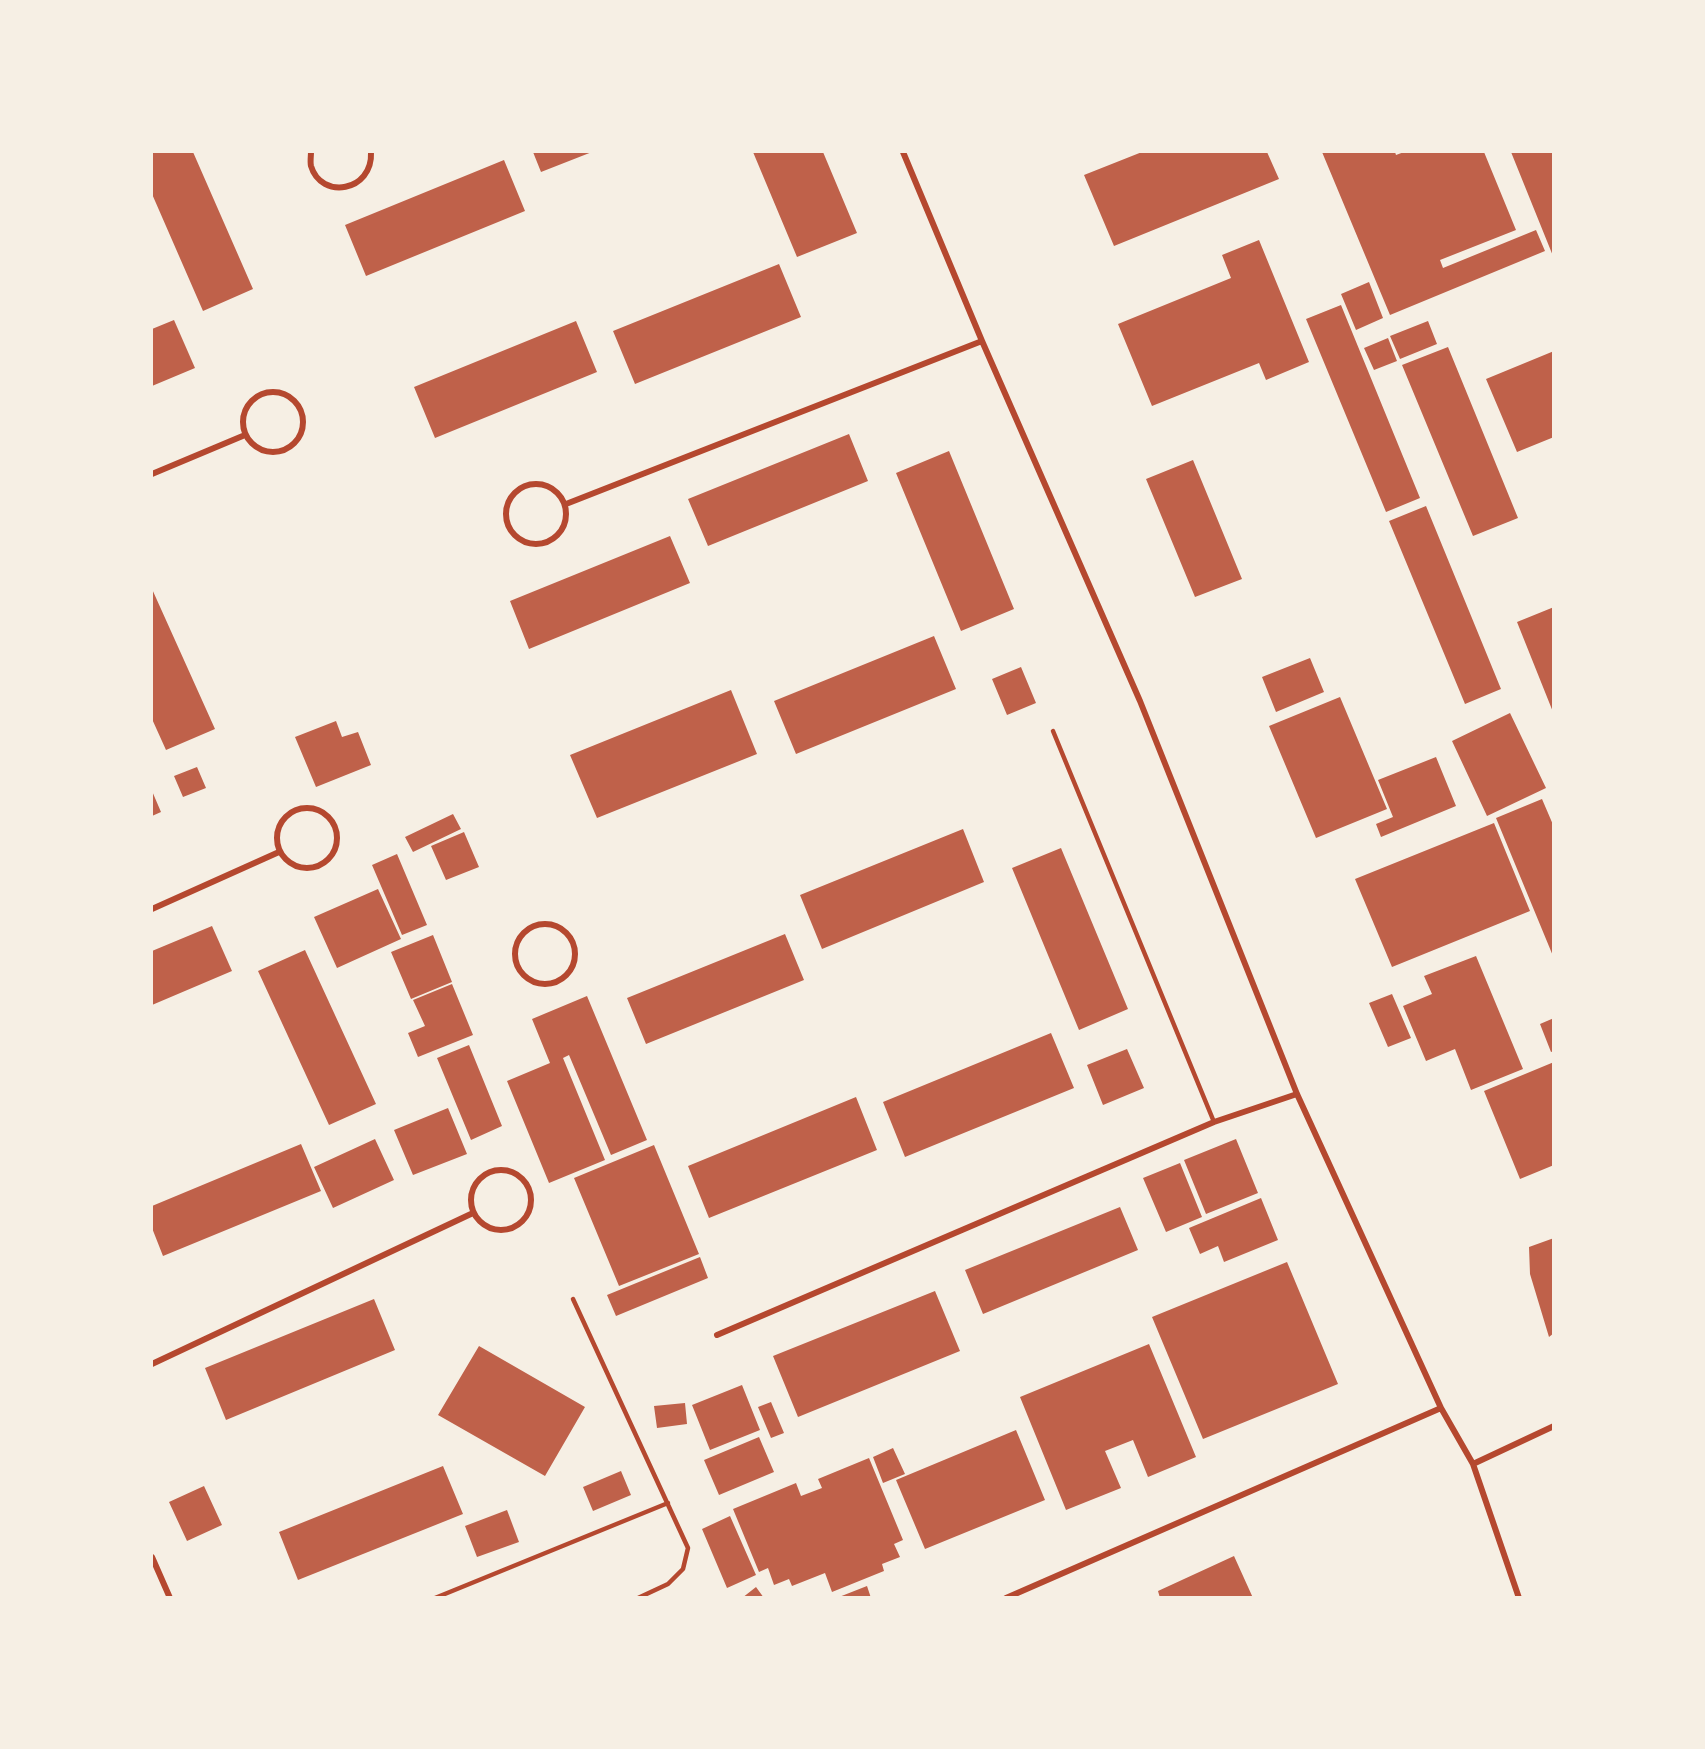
<!DOCTYPE html>
<style>
body{margin:0}
#map{position:relative;width:1705px;height:1749px;overflow:hidden;background:#f6efe4;font-family:Figtree,sans-serif}
canvas{display:block}
.frame{position:absolute;inset:0;border:153px solid #f6efe4;pointer-events:none}
</style>
<div id="map">
<canvas width="1705" height="1749"></canvas>
<div class="frame"></div>
</div>
<script>
const context = document.querySelector('canvas').getContext('2d');
context.lineJoin = 'round';
function paint(path, color) { context.fillStyle = color; context.fill(path, 'evenodd'); }
function stroke(path, color, width, dash) { context.strokeStyle = color; context.lineWidth = width; context.lineCap = dash ? 'butt' : 'round'; context.setLineDash(dash || []); context.stroke(path); }
paint(new Path2D(`
 M 152,152 L 193,152 L 253,289 L 203,311 L 152,194 Z
 M 533,152 L 592,152 L 541,172 Z
 M 753,152 L 823,152 L 857,233 L 797,257 Z
 M 1142,152 L 1267,152 L 1279,179 L 1114,246 L 1084,175 Z
 M 1322,152 L 1395,152 L 1396,155 L 1404,152 L 1484,152 L 1516,230 L 1440,260 L 1443,268 L 1536,230 L 1545,251 L 1390,315 Z
 M 1511,152 L 1554,152 L 1554,256 L 1553,256 Z
 M 504,160 L 525,211 L 366,276 L 345,225 Z
 M 1259,240 L 1309,362 L 1266,380 L 1259,363 L 1152,406 L 1118,324 L 1231,278 L 1222,255 Z
 M 779,264 L 801,317 L 635,384 L 613,331 Z
 M 1369,282 L 1383,318 L 1356,330 L 1341,294 Z
 M 1341,305 L 1420,498 L 1386,512 L 1306,319 Z
 M 174,320 L 195,368 L 152,386 L 152,329 Z
 M 576,321 L 597,372 L 435,438 L 414,387 Z
 M 1428,321 L 1437,344 L 1400,359 L 1390,336 Z
 M 1388,338 L 1397,361 L 1374,370 L 1364,348 Z
 M 1448,347 L 1518,518 L 1473,536 L 1402,365 Z
 M 1554,351 L 1554,437 L 1517,452 L 1486,379 Z
 M 849,434 L 868,481 L 708,546 L 688,499 Z
 M 949,451 L 1014,609 L 961,631 L 896,473 Z
 M 1193,460 L 1242,579 L 1195,597 L 1146,479 Z
 M 1426,506 L 1501,689 L 1465,704 L 1389,521 Z
 M 670,536 L 690,583 L 529,649 L 510,601 Z
 M 152,589 L 215,729 L 166,750 L 152,719 Z
 M 1554,607 L 1554,712 L 1553,712 L 1517,622 Z
 M 934,636 L 956,689 L 796,754 L 774,701 Z
 M 1310,658 L 1324,692 L 1276,712 L 1262,677 Z
 M 1021,667 L 1036,703 L 1007,715 L 992,679 Z
 M 731,690 L 757,754 L 597,818 L 570,755 Z
 M 1340,697 L 1387,809 L 1316,838 L 1269,726 Z
 M 1510,713 L 1546,788 L 1487,816 L 1452,741 Z
 M 336,721 L 342,737 L 358,732 L 371,765 L 316,787 L 295,737 Z
 M 1436,757 L 1456,806 L 1381,837 L 1376,824 L 1393,817 L 1378,780 Z
 M 197,767 L 206,788 L 183,797 L 174,776 Z
 M 152,791 L 161,812 L 152,816 Z
 M 1542,799 L 1554,827 L 1553,956 L 1496,818 Z
 M 453,814 L 461,829 L 413,852 L 405,837 Z
 M 1494,823 L 1530,911 L 1392,967 L 1355,879 Z
 M 963,829 L 984,882 L 822,949 L 800,895 Z
 M 464,832 L 479,867 L 446,880 L 431,846 Z
 M 1061,848 L 1128,1009 L 1079,1030 L 1012,868 Z
 M 397,854 L 427,925 L 402,935 L 372,865 Z
 M 378,889 L 401,939 L 337,968 L 314,917 Z
 M 212,926 L 232,971 L 152,1005 L 152,951 Z
 M 785,934 L 804,980 L 646,1044 L 627,998 Z
 M 433,935 L 452,982 L 411,999 L 391,952 Z
 M 305,950 L 376,1104 L 329,1125 L 258,971 Z
 M 1476,956 L 1523,1069 L 1471,1090 L 1455,1049 L 1426,1061 L 1403,1006 L 1432,994 L 1424,976 Z
 M 452,984 L 473,1035 L 418,1057 L 408,1033 L 425,1026 L 413,1000 Z
 M 1392,994 L 1411,1038 L 1388,1047 L 1369,1003 Z
 M 587,996 L 647,1140 L 611,1155 L 569,1055 L 563,1058 L 605,1160 L 549,1183 L 507,1081 L 550,1063 L 532,1019 Z
 M 1554,1018 L 1554,1051 L 1551,1052 L 1540,1024 Z
 M 1051,1033 L 1074,1088 L 905,1157 L 883,1102 Z
 M 469,1045 L 502,1126 L 471,1140 L 437,1058 Z
 M 1127,1049 L 1144,1088 L 1103,1105 L 1087,1065 Z
 M 1554,1062 L 1554,1165 L 1520,1179 L 1484,1091 Z
 M 856,1097 L 877,1150 L 709,1218 L 688,1166 Z
 M 448,1108 L 467,1154 L 413,1175 L 394,1130 Z
 M 375,1139 L 394,1180 L 333,1208 L 314,1167 Z
 M 1236,1139 L 1258,1193 L 1206,1214 L 1184,1160 Z
 M 301,1144 L 321,1191 L 163,1256 L 152,1228 L 152,1206 Z
 M 654,1145 L 699,1254 L 619,1286 L 574,1178 Z
 M 1180,1163 L 1202,1217 L 1166,1232 L 1143,1178 Z
 M 1261,1198 L 1278,1240 L 1224,1262 L 1218,1246 L 1200,1254 L 1189,1228 Z
 M 1120,1207 L 1138,1250 L 983,1314 L 965,1270 Z
 M 1554,1238 L 1554,1333 L 1549,1337 L 1530,1274 L 1529,1247 Z
 M 700,1257 L 708,1278 L 616,1316 L 607,1295 Z
 M 1287,1262 L 1338,1384 L 1203,1439 L 1152,1317 Z
 M 935,1291 L 960,1351 L 798,1417 L 773,1356 Z
 M 374,1299 L 395,1350 L 226,1420 L 205,1368 Z
 M 1149,1344 L 1196,1457 L 1148,1477 L 1133,1440 L 1105,1451 L 1121,1488 L 1066,1510 L 1020,1397 Z
 M 479,1346 L 585,1407 L 545,1476 L 438,1415 Z
 M 742,1385 L 760,1430 L 710,1450 L 692,1405 Z
 M 771,1402 L 784,1433 L 771,1438 L 758,1407 Z
 M 685,1403 L 687,1424 L 657,1428 L 654,1406 Z
 M 1016,1430 L 1045,1500 L 925,1549 L 896,1480 Z
 M 759,1437 L 774,1472 L 719,1495 L 704,1460 Z
 M 893,1448 L 905,1474 L 883,1483 L 873,1457 Z
 M 869,1458 L 903,1540 L 894,1544 L 900,1557 L 882,1564 L 884,1571 L 832,1592 L 825,1573 L 792,1586 L 789,1579 L 774,1585 L 768,1568 L 759,1572 L 733,1509 L 796,1483 L 801,1496 L 822,1488 L 818,1479 Z
 M 443,1466 L 463,1514 L 298,1580 L 279,1532 Z
 M 621,1471 L 631,1495 L 593,1511 L 583,1487 Z
 M 204,1486 L 222,1525 L 187,1541 L 169,1502 Z
 M 507,1510 L 519,1542 L 477,1557 L 465,1526 Z
 M 730,1516 L 756,1575 L 727,1588 L 702,1529 Z
 M 1234,1556 L 1253,1598 L 1160,1598 L 1158,1591 Z
 M 867,1586 L 871,1598 L 839,1598 L 839,1597 Z
 M 756,1587 L 764,1598 L 742,1598 Z`), '#bf614a');
stroke(new Path2D(`
 M 1053,731 L 1214,1122
 M 573,1299 L 688,1548 L 683,1569 L 668,1584 L 638,1598
 M 435,1598 L 668,1503`), '#b5482f', 4.5);
stroke(new Path2D(`
 M 311,152 C 311,156 310,162 311,166 C 321,200 373,192 371,152
 M 903,152 L 982,341 L 1140,701 L 1297,1094 L 1441,1408 L 1473,1464 L 1519,1598
 M243 422a30 30 0 1 1 60 0a30 30 0 1 1-60 0Z
 M 152,474 L 245,435
 M506 514a30 30 0 1 1 60 0a30 30 0 1 1-60 0Z
 M 566,504 L 982,341
 M277 838a30 30 0 1 1 60 0a30 30 0 1 1-60 0Z
 M 152,909 L 279,852
 M515 954a30 30 0 1 1 60 0a30 30 0 1 1-60 0Z
 M471 1200a30 30 0 1 1 60 0a30 30 0 1 1-60 0Z
 M 717,1335 L 1214,1122 L 1297,1094
 M 152,1364 L 473,1213
 M 1473,1464 L 1554,1426
 M 152,1557 L 170,1598
 M 1006,1598 L 1441,1408`), '#b5482f', 6);
</script>
